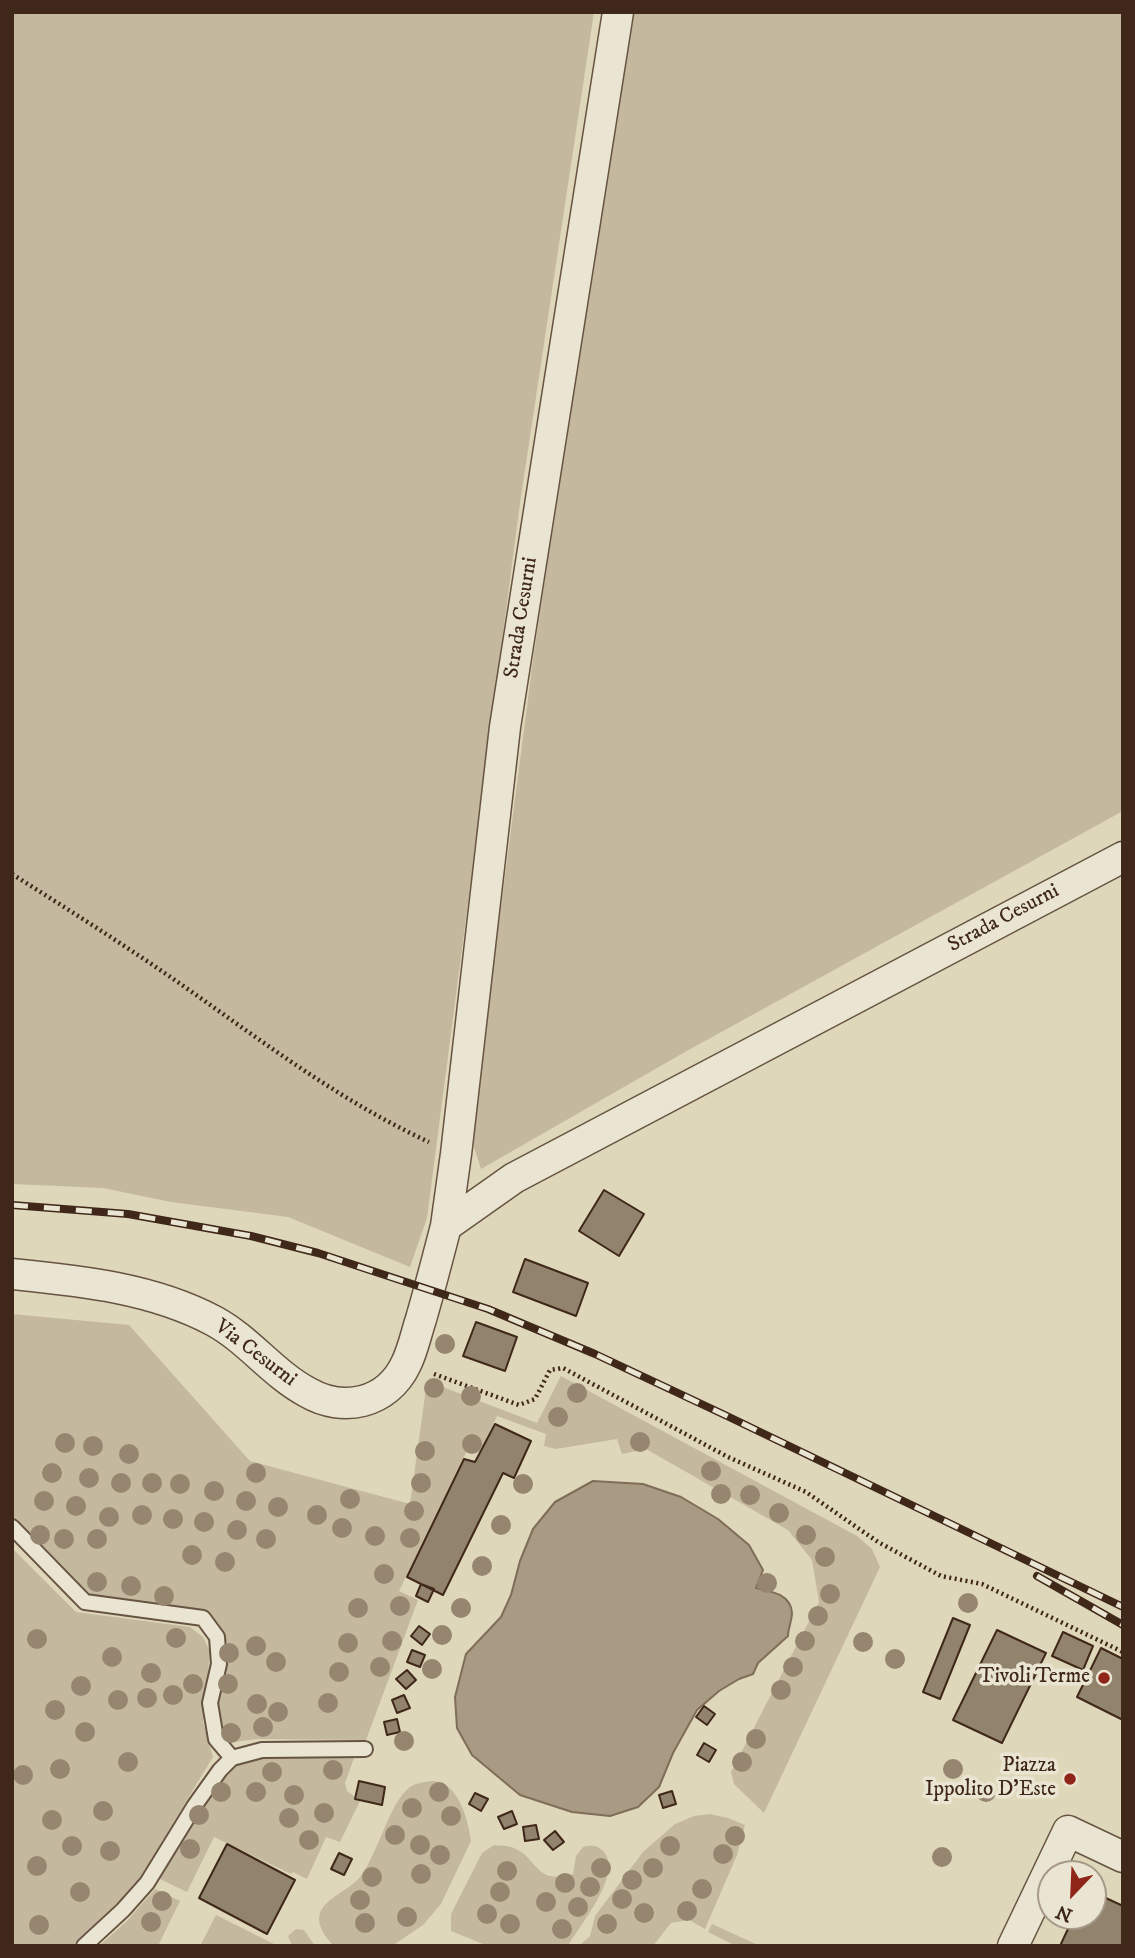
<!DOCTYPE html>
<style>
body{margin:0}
#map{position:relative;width:1135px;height:1958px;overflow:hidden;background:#dfd7ba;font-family:"IM FELL DW Pica",serif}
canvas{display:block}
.frame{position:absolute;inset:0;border:14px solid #3f2719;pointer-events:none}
.north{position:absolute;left:1037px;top:1860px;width:70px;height:70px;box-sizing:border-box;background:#eae5d2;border:2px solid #a69988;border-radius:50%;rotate:203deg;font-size:19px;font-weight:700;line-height:28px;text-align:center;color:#3f2719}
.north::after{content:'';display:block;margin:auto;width:24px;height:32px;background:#8f2418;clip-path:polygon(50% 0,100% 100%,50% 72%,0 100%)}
</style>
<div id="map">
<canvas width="1135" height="1958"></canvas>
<div class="frame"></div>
<div class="north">N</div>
</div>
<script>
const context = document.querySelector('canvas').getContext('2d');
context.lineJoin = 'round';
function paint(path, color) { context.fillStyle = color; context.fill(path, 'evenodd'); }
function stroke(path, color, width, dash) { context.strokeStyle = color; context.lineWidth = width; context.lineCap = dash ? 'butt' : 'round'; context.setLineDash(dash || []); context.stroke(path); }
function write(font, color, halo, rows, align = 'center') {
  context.font = font + ' "IM FELL DW Pica",serif'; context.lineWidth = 7; context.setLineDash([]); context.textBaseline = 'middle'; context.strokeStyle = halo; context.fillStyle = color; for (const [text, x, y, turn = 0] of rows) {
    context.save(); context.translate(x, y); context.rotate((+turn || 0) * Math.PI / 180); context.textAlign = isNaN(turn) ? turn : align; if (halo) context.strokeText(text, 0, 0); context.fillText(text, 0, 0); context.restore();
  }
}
paint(new Path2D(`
 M 12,12 L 594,12 L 520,503 L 427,1218 L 410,1267 L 288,1217 L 171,1202 L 103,1188 L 12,1184 Z
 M 634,12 L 1123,12 L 1123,811 L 685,1052 L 481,1169 L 471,1138 L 533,660 L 581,334 Z
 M 12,1314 L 129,1325 L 250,1461 L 410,1504 L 427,1381 L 537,1423 L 561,1376 L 857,1536 L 872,1549 L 880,1567 L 764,1813 L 734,1784 L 731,1772 L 819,1602 L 812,1560 L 788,1530 L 646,1449 L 622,1454 L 617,1439 L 556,1449 L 544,1446 L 546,1434 L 497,1416 L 482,1447 L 471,1442 L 399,1591 L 418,1600 L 366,1740 L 257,1739 L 226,1743 L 218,1702 L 227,1649 L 225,1637 L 220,1627 L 212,1618 L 190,1610 L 88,1595 L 12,1516 Z
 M 12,1548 L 76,1612 L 190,1627 L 203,1637 L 210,1652 L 203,1722 L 213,1757 L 131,1892 L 89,1932 L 72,1946 L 12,1946 Z
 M 269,1754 L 355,1755 L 345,1783 L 347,1791 L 360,1801 L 340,1842 L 326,1837 L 307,1879 L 293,1872 L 291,1874 L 214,1837 L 187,1892 L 156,1877 L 221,1775 L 245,1760 Z
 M 431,1781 C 458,1780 468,1819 471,1841 L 441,1904 L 423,1925 L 392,1946 L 334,1946 C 326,1938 316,1925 320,1913 C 326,1897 350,1890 360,1877 C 378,1854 389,1803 410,1787 C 416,1783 424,1782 431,1781 Z
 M 710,1814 L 728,1818 L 745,1825 L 737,1855 L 705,1929 L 689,1920 L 671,1923 L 653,1946 L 579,1946 L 590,1936 L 595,1916 L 643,1852 L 675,1824 L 694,1816 Z
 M 494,1845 C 499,1846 506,1845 511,1847 C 539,1856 533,1886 573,1874 L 576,1856 L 583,1847 C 591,1845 598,1845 604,1852 C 623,1874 580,1925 568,1946 L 488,1946 L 451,1931 L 451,1914 L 482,1853 Z
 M 155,1889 L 180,1901 L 158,1946 L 99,1946 L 127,1921 Z
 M 216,1915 L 274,1944 L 273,1946 L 200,1946 Z
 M 712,1924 L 760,1946 L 736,1946 L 708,1932 Z
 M 296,1929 L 304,1930 L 315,1946 L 292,1946 L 288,1936 Z`), '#c4b99f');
const water = new Path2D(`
 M 593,1481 L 643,1484 L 681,1497 L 718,1519 L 749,1545 L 763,1570 L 756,1588 C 770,1591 791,1594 792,1613 C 792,1620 788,1629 788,1636 L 758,1663 L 753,1674 L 739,1679 L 719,1691 L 697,1710 L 673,1753 L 659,1787 L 638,1807 L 610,1816 L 572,1812 L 520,1795 L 472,1755 L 457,1728 L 455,1697 L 466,1654 L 501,1617 L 511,1595 L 520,1561 L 533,1529 L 555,1502 Z`);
paint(water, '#a99b83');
stroke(water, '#7f6d59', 2);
const building = new Path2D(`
 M 604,1190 L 644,1214 L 619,1256 L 579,1231 Z
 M 525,1259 L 588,1283 L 576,1316 L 513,1292 Z
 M 476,1322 L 517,1337 L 505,1371 L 463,1356 Z
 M 495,1424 L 531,1441 L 514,1478 L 503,1473 L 443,1595 L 407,1577 L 464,1459 L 475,1462 Z
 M 421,1584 L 434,1589 L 428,1602 L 416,1596 Z
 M 953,1618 L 970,1625 L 940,1699 L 923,1692 Z
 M 419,1626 L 430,1634 L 422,1645 L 411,1636 Z
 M 997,1630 L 1046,1653 L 1002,1743 L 953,1720 Z
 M 1063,1632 L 1093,1646 L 1083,1670 L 1052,1656 Z
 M 1101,1648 L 1123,1659 L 1123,1720 L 1077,1697 Z
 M 412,1650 L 425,1655 L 420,1667 L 407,1662 Z
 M 407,1670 L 416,1680 L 406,1689 L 396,1679 Z
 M 404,1695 L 410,1708 L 397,1713 L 392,1700 Z
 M 704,1706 L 715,1714 L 707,1725 L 696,1717 Z
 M 397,1719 L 400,1732 L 387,1735 L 384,1722 Z
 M 704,1743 L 716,1750 L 709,1762 L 697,1755 Z
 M 359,1781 L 385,1787 L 382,1805 L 355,1799 Z
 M 672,1791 L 676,1804 L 663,1808 L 659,1795 Z
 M 475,1793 L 488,1799 L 481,1811 L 469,1804 Z
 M 512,1811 L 517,1824 L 504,1829 L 498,1817 Z
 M 536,1825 L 539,1839 L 525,1841 L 523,1827 Z
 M 555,1831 L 564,1842 L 553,1850 L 544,1840 Z
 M 227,1844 L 295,1880 L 267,1934 L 199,1898 Z
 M 339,1853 L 352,1859 L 344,1875 L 331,1869 Z
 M 1093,1892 L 1123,1906 L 1123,1946 L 1060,1946 L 1074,1916 L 1093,1916 Z`);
paint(building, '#92836d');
stroke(building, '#3f2719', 2);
const service = new Path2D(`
 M 12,1527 L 85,1602 L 203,1618 L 217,1637 L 219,1664 L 210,1703 L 216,1739 L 232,1758
 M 84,1946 L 123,1910 L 147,1883 L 195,1805 L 220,1770 L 232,1758 L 262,1750 L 365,1749`);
const minor = new Path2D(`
 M 446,1226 L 456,1154 L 505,727 L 618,12
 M 12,1274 C 81,1281 152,1288 214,1321 C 249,1340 272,1373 307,1392 C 343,1413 387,1404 406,1364 C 413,1350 416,1334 421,1319 C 430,1288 438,1257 446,1226 L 514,1178 L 1123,857
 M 1013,1946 L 1068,1831 L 1123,1857`);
stroke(service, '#675341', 18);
stroke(minor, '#675341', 33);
stroke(new Path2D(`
 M 12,874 C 69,910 126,946 182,985 C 262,1041 340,1101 429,1142
 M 434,1374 L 519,1405 L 535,1399 L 550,1370 L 563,1368 L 728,1457 L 806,1492 L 878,1542 L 941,1576 L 982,1584 L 1123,1652`), '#3f2719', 4.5, [2, 3.5]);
stroke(service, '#eae5d2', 14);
stroke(minor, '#eae5d2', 30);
const rail = new Path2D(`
 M 12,1205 L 128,1214 L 251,1236 L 318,1253 L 488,1309 L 595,1354 L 727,1416 L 1123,1607
 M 1037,1576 L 1123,1625`);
stroke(rail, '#3f2719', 8);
stroke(rail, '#eae5d2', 5, [16]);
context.fillStyle = '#968670';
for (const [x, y] of [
 [445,1344],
 [434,1388],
 [577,1393],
 [471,1396],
 [558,1417],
 [640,1442],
 [65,1443],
 [472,1444],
 [93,1446],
 [425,1451],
 [129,1454],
 [711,1471],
 [52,1473],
 [256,1473],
 [89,1478],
 [121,1483],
 [152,1483],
 [421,1483],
 [180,1484],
 [523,1484],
 [214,1491],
 [721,1494],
 [750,1495],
 [350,1499],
 [44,1501],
 [246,1501],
 [76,1506],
 [278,1507],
 [414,1511],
 [779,1513],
 [142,1515],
 [317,1515],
 [109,1517],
 [173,1519],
 [204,1522],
 [501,1525],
 [342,1528],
 [237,1530],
 [40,1535],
 [806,1535],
 [375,1536],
 [410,1538],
 [64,1539],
 [97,1539],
 [266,1539],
 [192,1555],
 [825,1557],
 [225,1562],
 [482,1566],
 [384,1574],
 [97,1582],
 [767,1583],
 [131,1586],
 [830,1594],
 [164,1596],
 [968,1603],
 [400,1606],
 [358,1608],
 [461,1608],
 [818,1616],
 [442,1635],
 [176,1638],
 [37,1639],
 [392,1641],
 [805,1641],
 [863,1642],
 [348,1643],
 [256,1646],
 [229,1653],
 [112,1657],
 [895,1659],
 [276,1662],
 [380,1667],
 [793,1667],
 [432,1669],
 [339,1672],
 [151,1673],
 [193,1684],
 [228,1684],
 [81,1686],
 [781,1690],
 [173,1695],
 [147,1698],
 [118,1700],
 [328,1703],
 [257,1704],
 [55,1710],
 [278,1712],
 [263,1727],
 [85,1732],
 [231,1733],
 [756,1739],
 [404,1741],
 [128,1762],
 [742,1762],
 [60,1769],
 [953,1769],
 [333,1770],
 [272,1772],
 [23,1775],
 [221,1792],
 [256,1792],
 [439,1792],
 [986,1792],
 [294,1795],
 [412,1808],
 [103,1811],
 [324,1813],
 [199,1815],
 [451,1816],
 [289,1818],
 [52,1820],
 [395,1835],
 [735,1836],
 [309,1840],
 [420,1845],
 [72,1846],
 [670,1846],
 [190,1849],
 [110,1851],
 [723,1854],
 [440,1855],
 [942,1857],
 [37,1866],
 [601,1868],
 [653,1868],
 [507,1871],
 [421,1874],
 [372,1877],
 [632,1880],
 [565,1883],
 [590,1887],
 [702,1889],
 [80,1892],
 [500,1892],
 [622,1899],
 [360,1900],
 [162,1901],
 [546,1902],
 [578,1907],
 [687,1911],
 [644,1913],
 [487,1914],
 [407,1917],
 [151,1922],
 [365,1923],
 [510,1924],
 [607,1924],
 [39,1925],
 [562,1929]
]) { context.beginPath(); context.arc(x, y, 10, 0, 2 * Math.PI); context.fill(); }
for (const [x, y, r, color] of [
 [1104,1678,7,"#8f2418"],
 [1070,1779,7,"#8f2418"]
]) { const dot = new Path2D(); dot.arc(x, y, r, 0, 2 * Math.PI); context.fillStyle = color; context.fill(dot); stroke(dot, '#eae5d2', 2.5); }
write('21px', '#3f2719', '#eae5d2', [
 ["Strada Cesurni",522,618,-81],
 ["Strada Cesurni",1004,919,-28],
 ["Via Cesurni",255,1354,37]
]);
write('21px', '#3f2719', '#eae5d2', [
 ["Tivoli Terme",1090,1678],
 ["Piazza",1056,1767],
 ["Ippolito D'Este",1056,1791]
], 'right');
</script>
